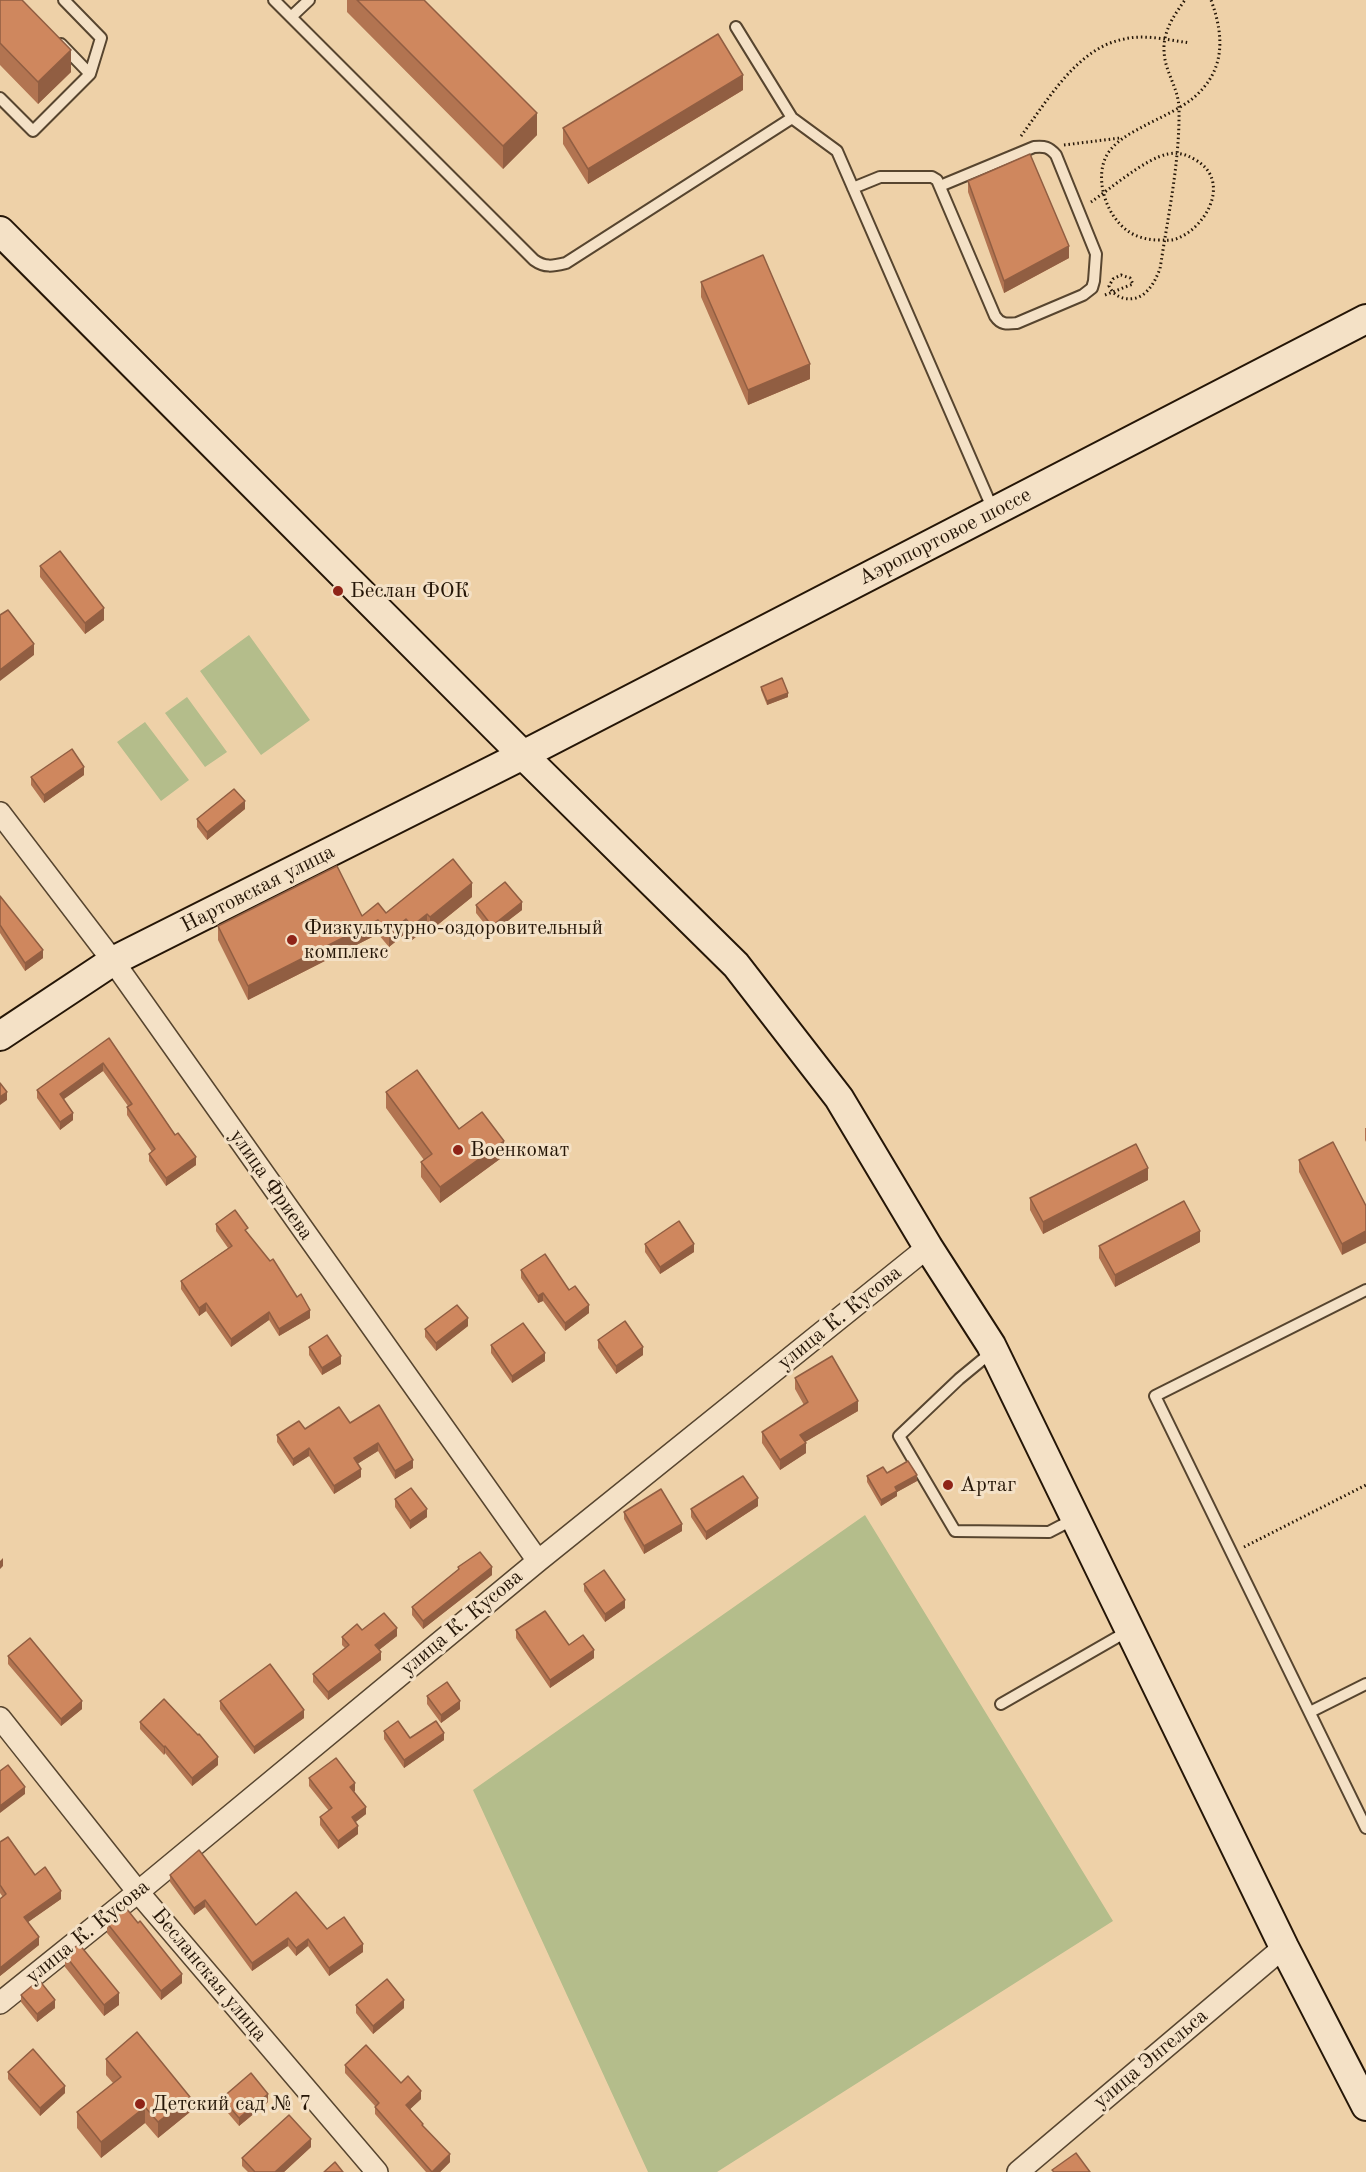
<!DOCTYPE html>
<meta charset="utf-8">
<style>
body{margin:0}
canvas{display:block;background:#eed1a8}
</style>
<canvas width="1366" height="2172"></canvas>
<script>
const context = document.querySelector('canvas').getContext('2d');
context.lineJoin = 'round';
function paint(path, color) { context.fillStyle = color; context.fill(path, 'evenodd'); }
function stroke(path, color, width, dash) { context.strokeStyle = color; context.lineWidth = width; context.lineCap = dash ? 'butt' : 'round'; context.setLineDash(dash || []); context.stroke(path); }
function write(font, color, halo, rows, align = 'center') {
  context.font = font + ' "Old Standard TT",serif'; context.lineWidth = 6; context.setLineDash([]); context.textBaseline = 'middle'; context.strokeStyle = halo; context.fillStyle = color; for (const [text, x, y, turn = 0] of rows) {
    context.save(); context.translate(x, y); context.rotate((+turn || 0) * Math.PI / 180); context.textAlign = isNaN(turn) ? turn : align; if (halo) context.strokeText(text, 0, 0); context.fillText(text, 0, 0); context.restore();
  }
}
paint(new Path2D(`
 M 249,635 L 310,720 L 261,755 L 200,671 Z
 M 187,697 L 227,752 L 205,767 L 165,713 Z
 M 145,722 L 189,780 L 161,801 L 117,742 Z
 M 865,1515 L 1113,1921 L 717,2172 L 648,2172 L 473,1790 Z`), '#b4bd8b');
const lane = new Path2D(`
 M 64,0 L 101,38 L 90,74
 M 274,0 L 534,260 C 545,268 553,266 566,263 L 792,118 L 837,151 L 994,512
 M 291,17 L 309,0
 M 736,27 L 792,118
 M 0,98 L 33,131 L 90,74 L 61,44
 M 853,188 L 880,177 L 932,177 L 937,180 L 995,316 C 1001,325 1007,324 1017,323 L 1083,295 L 1092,288 L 1094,281 L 1096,254 L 1056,155 C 1049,147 1045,146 1034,147 L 940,186
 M 1366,1290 L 1155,1396 L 1366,1828
 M 993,1351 L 959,1379 L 899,1436 L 955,1531 L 1049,1532 L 1074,1519
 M 1001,1704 L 1128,1631
 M 1310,1712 L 1366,1684`);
const street = new Path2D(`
 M 0,813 L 113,961 L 538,1561
 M 0,1718 L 138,1892 L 377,2172
 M 0,2003 L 138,1892 L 538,1561 L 928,1247
 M 1018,2172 L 1284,1947`);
const secondary = new Path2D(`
 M 0,231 L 523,755 L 736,965 L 839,1098 L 928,1247 L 991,1345 L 1284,1947 L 1366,2106
 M 0,1036 L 113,961 L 523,755 L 1366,319`);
stroke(lane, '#57452f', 14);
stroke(street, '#57452f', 24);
stroke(secondary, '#251607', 32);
stroke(new Path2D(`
 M 1021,136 C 1048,100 1077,48 1124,39 C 1145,34 1169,40 1190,43
 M 1064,145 L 1120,138
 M 1091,202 C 1110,189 1146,158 1168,154 C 1178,152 1185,154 1194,159 C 1232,179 1208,227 1176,239 C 1170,241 1165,240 1158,240 C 1148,240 1136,237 1128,231 C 1106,216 1093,177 1108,153 C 1117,140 1131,133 1144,126 C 1159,118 1178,110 1192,99 C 1225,72 1225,38 1211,0
 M 1105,295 L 1133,284 L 1130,278 L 1121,275 L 1113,279 L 1109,286 C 1115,300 1134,303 1145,293 C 1153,286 1156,278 1160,269 C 1168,216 1180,161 1179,108 C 1178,85 1163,71 1164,46 C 1165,28 1175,14 1185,0
 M 1244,1547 L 1366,1485`), '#251607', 3, [1.5, 3]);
stroke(lane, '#f4e1c6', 10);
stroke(street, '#f4e1c6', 21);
stroke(secondary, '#f4e1c6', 28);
paint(new Path2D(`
 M 0,0 L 71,72 L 38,104 L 0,65 Z
 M 347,0 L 424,0 L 537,135 L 503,169 L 347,12 Z
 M 743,90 L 588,184 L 563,144 L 563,128 Z
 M 968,181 L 1069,258 L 1004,293 L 968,192 Z
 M 701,282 L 810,379 L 748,405 L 701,297 Z
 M 40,566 L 104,620 L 85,634 L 40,577 Z
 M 761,687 L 788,697 L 767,705 L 761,690 Z
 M 84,775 L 44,803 L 31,785 L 31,777 Z
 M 245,809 L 207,840 L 197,827 L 197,819 Z
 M 0,896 L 43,958 L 25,971 L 0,933 Z
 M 472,897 L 430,931 L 427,928 L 412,940 L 406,933 L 389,947 L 378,934 L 248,1000 L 218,940 L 218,926 L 362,916 L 386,913 Z
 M 476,905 L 522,910 L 492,933 L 476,913 Z
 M 109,1038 L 196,1165 L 166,1186 L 149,1161 L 149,1154 L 152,1152 L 127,1115 L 127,1107 L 128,1106 L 103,1071 L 63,1099 L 73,1120 L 60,1130 L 37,1098 L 37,1090 Z
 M 386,1092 L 459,1129 L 504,1156 L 440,1203 L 421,1177 L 421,1162 L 424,1160 L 386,1108 Z
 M 1365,1128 L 1366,1128 L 1366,1142 L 1365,1140 Z
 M 1299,1160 L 1366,1206 L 1342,1255 L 1299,1172 Z
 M 1148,1180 L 1043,1234 L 1030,1210 L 1030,1198 Z
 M 216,1224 L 248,1233 L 310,1318 L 279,1336 L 269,1320 L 231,1347 L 206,1311 L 199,1316 L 181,1289 L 181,1281 L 228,1248 L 216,1231 Z
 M 1200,1242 L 1115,1287 L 1099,1258 L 1099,1246 Z
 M 645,1244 L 694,1252 L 660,1274 L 645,1252 Z
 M 521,1270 L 569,1290 L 589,1313 L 565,1331 L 543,1301 L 538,1303 L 521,1278 Z
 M 468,1326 L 436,1351 L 425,1337 L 425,1329 Z
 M 598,1340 L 643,1355 L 616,1374 L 598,1348 Z
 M 491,1345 L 545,1361 L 512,1383 L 491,1353 Z
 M 309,1347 L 341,1364 L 322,1375 L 309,1355 Z
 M 795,1378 L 858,1411 L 805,1442 L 806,1453 L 780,1470 L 762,1443 L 762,1432 L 804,1405 L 795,1389 Z
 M 350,1423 L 413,1468 L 395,1479 L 378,1451 L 357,1464 L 361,1477 L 334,1494 L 309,1456 L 293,1466 L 277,1442 L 277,1435 L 305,1429 Z
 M 887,1473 L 917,1481 L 897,1492 L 897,1496 L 881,1506 L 867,1482 L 867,1476 Z
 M 395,1499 L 427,1517 L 410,1529 L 395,1507 Z
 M 758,1506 L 706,1540 L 691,1517 L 691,1509 Z
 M 624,1512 L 682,1531 L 644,1554 L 624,1519 Z
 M 458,1567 L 492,1575 L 423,1629 L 412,1615 L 412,1607 L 458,1570 Z
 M 584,1584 L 625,1608 L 605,1622 L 584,1591 Z
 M 362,1630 L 397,1636 L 379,1650 L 381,1660 L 328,1700 L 313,1682 L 313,1674 L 345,1648 L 342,1645 L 342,1637 Z
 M 516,1630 L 569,1645 L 594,1658 L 550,1688 L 516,1638 Z
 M 8,1656 L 82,1709 L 61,1726 L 8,1664 Z
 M 427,1696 L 460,1709 L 441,1723 L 427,1704 Z
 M 220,1701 L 304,1718 L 254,1754 L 220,1709 Z
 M 140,1722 L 218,1765 L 192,1786 L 165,1753 L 164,1755 L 140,1729 Z
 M 384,1731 L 410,1738 L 444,1740 L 404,1768 L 384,1739 Z
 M 309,1778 L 355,1791 L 354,1791 L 366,1814 L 355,1822 L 358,1834 L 338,1849 L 320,1825 L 320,1817 L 329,1811 L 309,1786 Z
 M 0,1842 L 61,1899 L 28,1922 L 39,1945 L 0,1976 L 0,1899 L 3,1897 L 0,1893 Z
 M 170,1875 L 256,1925 L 327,1929 L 363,1952 L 329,1976 L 308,1946 L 296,1956 L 288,1946 L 252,1971 L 205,1907 L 194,1915 L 170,1882 Z
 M 107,1923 L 182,1983 L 161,2000 L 107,1933 Z
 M 65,1955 L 119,2005 L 104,2016 L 65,1967 Z
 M 21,1995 L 55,2008 L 37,2022 L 21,2002 Z
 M 356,2005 L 404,2008 L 373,2034 L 356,2013 Z
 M 106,2059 L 190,2112 L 158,2138 L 145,2123 L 101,2158 L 77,2128 L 77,2112 L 113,2083 L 106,2075 Z
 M 345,2065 L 401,2083 L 421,2099 L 410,2109 L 450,2162 L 440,2172 L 426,2172 L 375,2114 L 375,2106 L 345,2073 Z
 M 8,2072 L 65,2093 L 40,2116 L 8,2079 Z
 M 222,2098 L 268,2102 L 239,2126 L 222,2106 Z
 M 311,2147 L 284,2172 L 248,2172 L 242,2166 L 242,2158 Z`), '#b27451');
paint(new Path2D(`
 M 71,50 L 71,72 L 38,104 L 38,82 Z
 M 743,75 L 743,90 L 588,184 L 588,169 Z
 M 537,113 L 537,135 L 503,169 L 503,146 Z
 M 1069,246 L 1069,258 L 1004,293 L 1004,281 Z
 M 810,364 L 810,379 L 748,405 L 748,390 Z
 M 104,608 L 104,620 L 85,634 L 85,623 Z
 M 34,644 L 34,655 L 0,681 L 0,670 Z
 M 788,693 L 788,697 L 767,705 L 767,701 Z
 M 84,767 L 84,775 L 44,803 L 44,795 Z
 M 245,801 L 245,809 L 207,840 L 207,832 Z
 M 472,883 L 472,897 L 430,931 L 430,917 Z
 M 522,902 L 522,910 L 492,933 L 492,926 Z
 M 427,914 L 427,928 L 412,940 L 412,926 Z
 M 406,919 L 406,933 L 389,947 L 389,933 Z
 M 378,920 L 378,934 L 248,1000 L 248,986 Z
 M 43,950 L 43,958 L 25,971 L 25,963 Z
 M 103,1063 L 103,1071 L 60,1102 L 60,1094 Z
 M 7,1092 L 7,1100 L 0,1105 L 0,1097 Z
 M 73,1113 L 73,1120 L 60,1130 L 60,1122 Z
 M 504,1141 L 504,1156 L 440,1203 L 440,1187 Z
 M 196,1157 L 196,1165 L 166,1186 L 166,1178 Z
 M 1148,1168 L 1148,1180 L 1043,1234 L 1043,1222 Z
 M 1200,1231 L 1200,1242 L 1115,1287 L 1115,1275 Z
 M 1366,1231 L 1366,1243 L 1342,1255 L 1342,1244 Z
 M 694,1244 L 694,1252 L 660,1274 L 660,1267 Z
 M 543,1293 L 543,1301 L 538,1303 L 538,1296 Z
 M 206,1303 L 206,1311 L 199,1316 L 199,1308 Z
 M 589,1305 L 589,1313 L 565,1331 L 565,1323 Z
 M 310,1310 L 310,1318 L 279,1336 L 279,1329 Z
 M 269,1312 L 269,1320 L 231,1347 L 231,1339 Z
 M 468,1318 L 468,1326 L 436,1351 L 436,1343 Z
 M 643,1347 L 643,1355 L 616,1374 L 616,1366 Z
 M 545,1353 L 545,1361 L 512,1383 L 512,1376 Z
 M 341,1356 L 341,1364 L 322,1375 L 322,1368 Z
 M 858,1401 L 858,1411 L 800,1445 L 800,1435 Z
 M 378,1443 L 378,1451 L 354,1466 L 354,1458 Z
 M 806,1443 L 806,1453 L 780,1470 L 780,1460 Z
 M 309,1448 L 309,1456 L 293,1466 L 293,1459 Z
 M 413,1460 L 413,1468 L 395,1479 L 395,1471 Z
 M 361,1469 L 361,1477 L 334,1494 L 334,1486 Z
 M 917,1475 L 917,1481 L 897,1492 L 897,1496 L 881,1506 L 881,1500 L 895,1487 Z
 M 758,1498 L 758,1506 L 706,1540 L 706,1532 Z
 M 427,1509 L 427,1517 L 410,1529 L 410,1521 Z
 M 682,1524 L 682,1531 L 644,1554 L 644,1546 Z
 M 3,1558 L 3,1566 L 0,1569 L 0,1561 Z
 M 492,1567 L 492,1575 L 423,1629 L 423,1621 Z
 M 625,1600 L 625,1608 L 605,1622 L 605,1614 Z
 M 397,1628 L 397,1636 L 375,1653 L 375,1645 Z
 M 594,1650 L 594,1658 L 550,1688 L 550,1680 Z
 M 381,1652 L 381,1660 L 328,1700 L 328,1692 Z
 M 82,1701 L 82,1709 L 61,1726 L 61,1719 Z
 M 460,1701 L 460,1709 L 441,1723 L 441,1715 Z
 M 304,1710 L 304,1718 L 254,1754 L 254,1747 Z
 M 444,1733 L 444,1740 L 404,1768 L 404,1760 Z
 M 165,1746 L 165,1753 L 164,1755 L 164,1747 Z
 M 218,1757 L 218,1765 L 192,1786 L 192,1778 Z
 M 355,1783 L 355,1791 L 350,1794 L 350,1787 Z
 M 25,1787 L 25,1794 L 0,1813 L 0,1806 Z
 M 366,1807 L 366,1814 L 352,1825 L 352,1817 Z
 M 358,1826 L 358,1834 L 338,1849 L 338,1841 Z
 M 61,1891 L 61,1899 L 24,1925 L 24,1917 Z
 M 205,1900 L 205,1907 L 194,1915 L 194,1908 Z
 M 39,1937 L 39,1945 L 0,1976 L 0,1968 Z
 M 288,1938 L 288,1946 L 252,1971 L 252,1963 Z
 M 308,1939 L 308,1946 L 296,1956 L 296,1948 Z
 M 363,1944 L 363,1952 L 329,1976 L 329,1968 Z
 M 182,1974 L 182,1983 L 161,2000 L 161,1991 Z
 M 119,1993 L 119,2005 L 104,2016 L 104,2005 Z
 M 55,2000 L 55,2008 L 37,2022 L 37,2014 Z
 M 404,2000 L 404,2008 L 373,2034 L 373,2026 Z
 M 65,2086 L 65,2093 L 40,2116 L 40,2108 Z
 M 421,2091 L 421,2099 L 406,2113 L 406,2105 Z
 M 268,2094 L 268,2102 L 239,2126 L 239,2118 Z
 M 190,2097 L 190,2112 L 158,2138 L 158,2122 Z
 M 145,2107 L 145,2123 L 101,2158 L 101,2142 Z
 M 311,2139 L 311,2147 L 284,2172 L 275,2172 Z
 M 450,2154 L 450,2162 L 440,2172 L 432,2172 Z`), '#915e42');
const building = new Path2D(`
 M 0,0 L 22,0 L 71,50 L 38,82 L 0,43 Z
 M 357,0 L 424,0 L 537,113 L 503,146 Z
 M 718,34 L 743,75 L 588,169 L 563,128 Z
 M 1030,154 L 1069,246 L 1004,281 L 968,181 Z
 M 763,255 L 810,364 L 748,390 L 701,282 Z
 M 60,551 L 104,608 L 85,623 L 40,566 Z
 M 8,610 L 34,644 L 0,670 L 0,615 Z
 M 782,678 L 788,693 L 767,701 L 761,687 Z
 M 72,749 L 84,767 L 44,795 L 31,777 Z
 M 234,789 L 245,801 L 207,832 L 197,819 Z
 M 453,859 L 472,883 L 430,917 L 427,914 L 412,926 L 406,919 L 389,933 L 378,920 L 248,986 L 218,926 L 337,866 L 362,916 L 378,903 L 386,913 Z
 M 505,882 L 522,902 L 492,926 L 476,905 Z
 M 0,896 L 43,950 L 25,963 L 0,925 Z
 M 109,1038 L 175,1135 L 178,1133 L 196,1157 L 166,1178 L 149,1154 L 155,1149 L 127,1107 L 132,1104 L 103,1063 L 60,1094 L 73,1113 L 60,1122 L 37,1090 Z
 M 417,1070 L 459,1129 L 482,1112 L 504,1141 L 440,1187 L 421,1162 L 432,1154 L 386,1092 Z
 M 0,1083 L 7,1092 L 0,1097 Z
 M 1333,1142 L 1366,1206 L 1366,1231 L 1342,1244 L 1299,1160 Z
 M 1136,1144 L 1148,1168 L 1043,1222 L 1030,1198 Z
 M 1184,1201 L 1200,1231 L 1115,1275 L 1099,1246 Z
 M 235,1210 L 248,1228 L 245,1230 L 270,1261 L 273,1259 L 297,1297 L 301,1294 L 310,1310 L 279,1329 L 269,1312 L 231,1339 L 206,1303 L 199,1308 L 181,1281 L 232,1246 L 216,1224 Z
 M 679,1221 L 694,1244 L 660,1267 L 645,1244 Z
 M 545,1254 L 569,1290 L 575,1286 L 589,1305 L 565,1323 L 543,1293 L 538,1296 L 521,1270 Z
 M 457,1305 L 468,1318 L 436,1343 L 425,1329 Z
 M 625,1321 L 643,1347 L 616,1366 L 598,1340 Z
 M 523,1323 L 545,1353 L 512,1376 L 491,1345 Z
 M 327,1335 L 341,1356 L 322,1368 L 309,1347 Z
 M 832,1356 L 858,1401 L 800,1435 L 806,1443 L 780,1460 L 762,1432 L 808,1402 L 795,1378 Z
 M 379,1405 L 413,1460 L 395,1471 L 378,1443 L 354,1458 L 361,1469 L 334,1486 L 309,1448 L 293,1459 L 277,1435 L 299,1421 L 305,1429 L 339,1407 L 350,1423 Z
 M 908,1461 L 917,1475 L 895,1487 L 897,1491 L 881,1500 L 867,1476 L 883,1467 L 887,1473 Z
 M 743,1476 L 758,1498 L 706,1532 L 691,1509 Z
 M 411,1488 L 427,1509 L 410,1521 L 395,1499 Z
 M 661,1489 L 682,1524 L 644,1546 L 624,1512 Z
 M 480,1552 L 492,1567 L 423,1621 L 412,1607 L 459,1569 L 458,1567 Z
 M 604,1570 L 625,1600 L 605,1614 L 584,1584 Z
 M 545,1611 L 569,1645 L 583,1635 L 594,1650 L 550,1680 L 516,1630 Z
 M 384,1613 L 397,1628 L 375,1645 L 381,1652 L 328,1692 L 313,1674 L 349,1645 L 342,1637 L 357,1624 L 362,1630 Z
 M 30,1638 L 82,1701 L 61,1719 L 8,1656 Z
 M 270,1664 L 304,1710 L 254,1747 L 220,1701 Z
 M 447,1682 L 460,1701 L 441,1715 L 427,1696 Z
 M 164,1699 L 198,1735 L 199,1734 L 218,1757 L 192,1778 L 165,1746 L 164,1747 L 140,1722 Z
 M 398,1721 L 410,1738 L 436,1721 L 444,1733 L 404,1760 L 384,1731 Z
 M 336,1758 L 355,1783 L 350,1787 L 366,1807 L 352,1817 L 358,1826 L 338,1841 L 320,1817 L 332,1808 L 309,1778 Z
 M 8,1765 L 25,1787 L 0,1806 L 0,1771 Z
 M 8,1837 L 35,1875 L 45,1867 L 61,1891 L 24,1917 L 39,1937 L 0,1968 L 0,1899 L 6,1894 L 0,1885 L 0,1842 Z
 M 199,1850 L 256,1925 L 296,1892 L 327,1929 L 344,1917 L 363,1944 L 329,1968 L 308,1939 L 296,1948 L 288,1938 L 252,1963 L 205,1900 L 194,1908 L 170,1875 Z
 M 126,1908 L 138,1923 L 140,1921 L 182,1974 L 161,1991 L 107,1923 Z
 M 79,1944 L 119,1993 L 104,2005 L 65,1955 Z
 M 387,1979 L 404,2000 L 373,2026 L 356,2005 Z
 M 39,1980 L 55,2000 L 37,2014 L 21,1995 Z
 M 137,2032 L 190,2097 L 158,2122 L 145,2107 L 101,2142 L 77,2112 L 121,2077 L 106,2059 Z
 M 366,2045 L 401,2083 L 408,2076 L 421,2091 L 406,2105 L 423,2124 L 422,2125 L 450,2154 L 432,2172 L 375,2107 L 379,2103 L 345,2065 Z
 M 33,2049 L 65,2086 L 40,2108 L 8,2072 Z
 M 251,2073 L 268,2094 L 239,2118 L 222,2098 Z
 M 289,2115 L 311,2139 L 275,2172 L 255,2172 L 242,2158 Z
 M 1076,2153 L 1090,2172 L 1054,2172 L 1052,2170 Z
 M 335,2162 L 343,2172 L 324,2172 Z`);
paint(building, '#cf875e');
stroke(building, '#915e42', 1.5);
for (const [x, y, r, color] of [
 [338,591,6,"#8f2418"],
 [292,940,6,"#8f2418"],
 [458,1150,6,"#8f2418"],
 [948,1485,6,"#8f2418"],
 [140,2104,6,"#8f2418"]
]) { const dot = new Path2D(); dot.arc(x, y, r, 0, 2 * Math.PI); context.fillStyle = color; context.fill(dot); stroke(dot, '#f4e1c6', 2); }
write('21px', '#251607', '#f4e1c6', [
 ["Аэропортовое шоссе",945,537,-27],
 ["Нартовская улица",258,889,-27],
 ["улица Фриева",271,1185,55],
 ["улица К. Кусова",840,1318,-39],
 ["улица К. Кусова",462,1623,-40],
 ["улица К. Кусова",88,1932,-39],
 ["Бесланская улица",209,1975,50],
 ["улица Энгельса",1151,2059,-40]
]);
write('21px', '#251607', '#f4e1c6', [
 ["Беслан ФОК",350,591],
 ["Физкультурно-оздоровительный",304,928],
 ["комплекс",304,952],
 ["Военкомат",470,1150],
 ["Артаг",960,1485],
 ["Детский сад № 7",152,2104]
], 'left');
</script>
